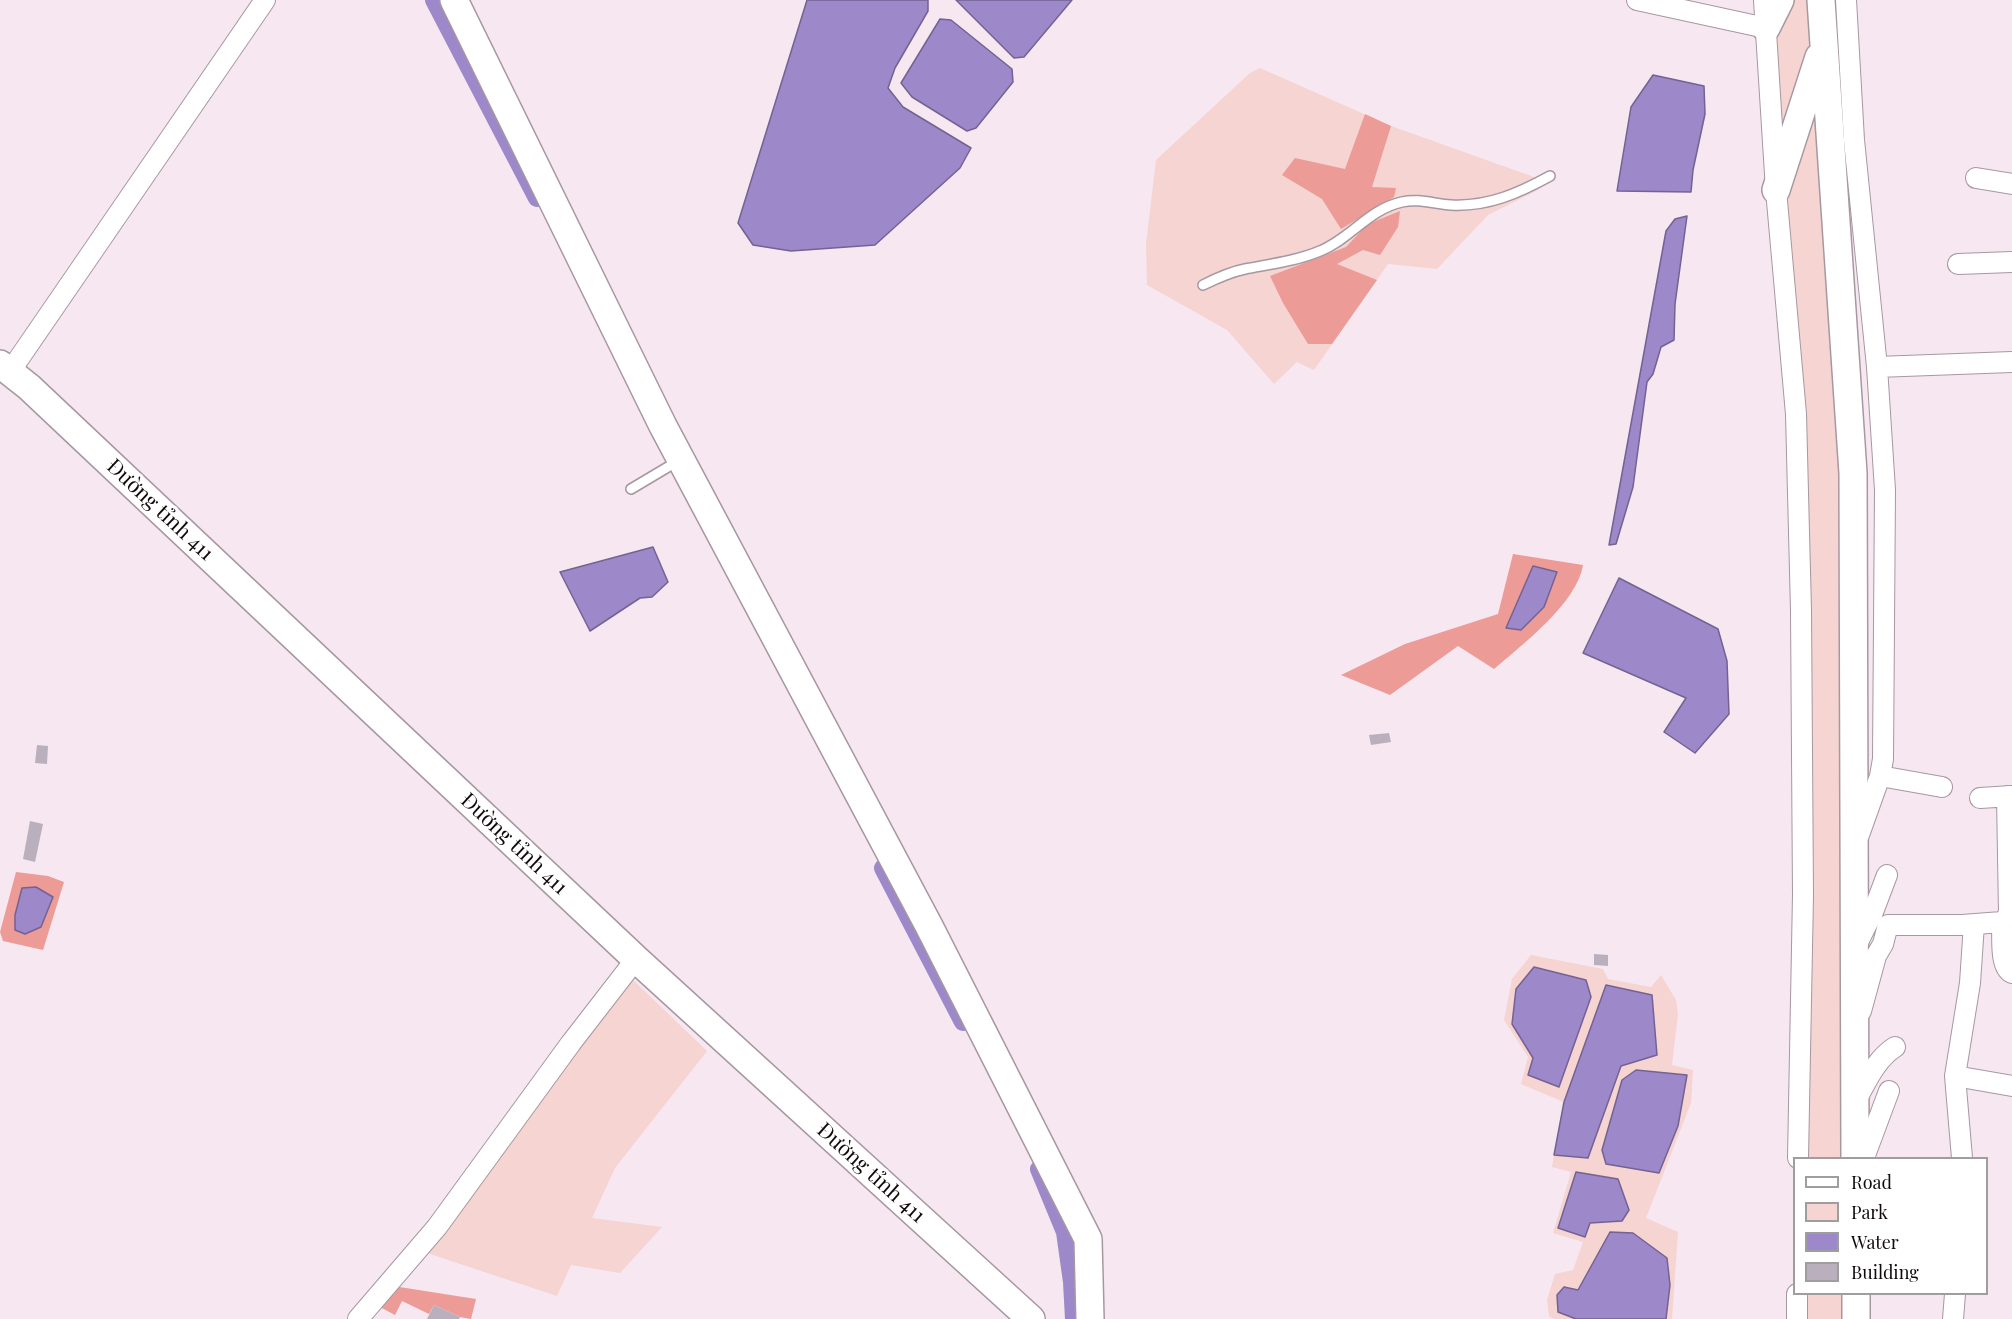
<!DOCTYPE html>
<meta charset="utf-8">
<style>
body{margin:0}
#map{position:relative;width:2012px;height:1319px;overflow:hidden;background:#f7e7f1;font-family:"Playfair Display",serif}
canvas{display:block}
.legend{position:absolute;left:1793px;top:1157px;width:195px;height:138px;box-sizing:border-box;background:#fff;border:2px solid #a09d9f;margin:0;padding:8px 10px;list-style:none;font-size:18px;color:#110b0e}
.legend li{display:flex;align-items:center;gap:12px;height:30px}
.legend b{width:30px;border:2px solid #a09d9f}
</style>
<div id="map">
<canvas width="2012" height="1319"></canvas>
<ul class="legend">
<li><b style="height:8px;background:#fff"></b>Road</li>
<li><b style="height:16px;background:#f5d4d1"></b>Park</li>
<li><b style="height:16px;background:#9d88ca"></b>Water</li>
<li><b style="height:16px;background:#baafbc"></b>Building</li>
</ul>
</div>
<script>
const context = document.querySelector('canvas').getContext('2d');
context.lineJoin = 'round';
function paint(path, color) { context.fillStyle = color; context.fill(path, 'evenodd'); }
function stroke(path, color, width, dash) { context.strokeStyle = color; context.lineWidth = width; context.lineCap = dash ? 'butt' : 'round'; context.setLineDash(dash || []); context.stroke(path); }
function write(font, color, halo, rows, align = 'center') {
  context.font = font + ' "Playfair Display",serif'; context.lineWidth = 6; context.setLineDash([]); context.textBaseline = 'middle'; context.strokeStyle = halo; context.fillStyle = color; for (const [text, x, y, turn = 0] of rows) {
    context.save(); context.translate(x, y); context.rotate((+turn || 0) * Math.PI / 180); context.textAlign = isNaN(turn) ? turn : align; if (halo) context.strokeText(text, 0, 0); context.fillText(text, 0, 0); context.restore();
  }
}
paint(new Path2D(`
 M 1784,0 L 1816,0 L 1818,32 L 1779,160 L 1770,28 Z
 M 1260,68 L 1391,126 L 1548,182 L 1536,191 L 1488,215 L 1437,269 L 1388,264 L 1314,370 L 1297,362 L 1274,384 L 1227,330 L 1147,285 L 1146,244 L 1156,160 L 1250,73 Z
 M 1817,82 L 1849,524 L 1847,1158 L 1802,1158 L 1804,932 L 1781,194 Z
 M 1531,955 L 1603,969 L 1608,979 L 1651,987 L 1661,975 L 1676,1000 L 1678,1014 L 1672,1065 L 1693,1070 L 1691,1103 L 1646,1218 L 1678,1232 L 1672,1319 L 1666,1319 L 1670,1285 L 1610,1232 L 1578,1291 L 1558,1312 L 1576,1319 L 1554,1319 L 1549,1316 L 1547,1300 L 1555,1274 L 1573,1270 L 1583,1242 L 1553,1233 L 1571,1172 L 1552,1167 L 1554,1155 L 1588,1158 L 1621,1066 L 1606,985 L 1564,1102 L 1521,1084 L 1528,1057 L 1504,1020 L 1512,979 Z
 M 631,978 L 707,1051 L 615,1168 L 592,1218 L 662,1227 L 620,1273 L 571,1265 L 557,1296 L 427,1253 Z
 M 1801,1294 L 1848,1294 L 1848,1319 L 1801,1319 Z`), '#f5d4d1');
paint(new Path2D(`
 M 1365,114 L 1391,126 L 1372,187 L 1396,188 L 1394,197 L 1341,229 L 1322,199 L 1282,175 L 1295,158 L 1345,169 Z
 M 1400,211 L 1398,227 L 1380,255 L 1363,250 L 1337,264 L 1377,280 L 1332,344 L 1308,344 L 1283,303 L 1270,276 L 1346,247 L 1368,224 Z
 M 1513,554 L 1583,565 C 1577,603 1523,644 1494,669 L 1458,646 L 1390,695 L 1341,675 L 1405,644 L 1498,614 ZM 1533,566 L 1557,573 L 1544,607 L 1521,630 L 1506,628 Z
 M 16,872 L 48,876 L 64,882 L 43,950 L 3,941 L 0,932 Z
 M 393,1286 L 476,1299 L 471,1319 L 460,1317 L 434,1305 L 429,1314 L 402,1301 L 395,1315 L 378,1306 Z`), '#ec9b96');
const water = new Path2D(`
 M 807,0 L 928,0 L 928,11 L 895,68 L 888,88 L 903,107 L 971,148 L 960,168 L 875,245 L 791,251 L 753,245 L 738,223 Z
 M 956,0 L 1072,0 L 1024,57 L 1014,58 Z
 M 940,19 L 951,20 L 1012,69 L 1013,82 L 976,128 L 967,131 L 912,97 L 901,83 Z
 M 1653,75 L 1704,86 L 1705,114 L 1693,170 L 1691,192 L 1617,191 L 1631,107 Z
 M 1687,216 L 1675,304 L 1674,340 L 1661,347 L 1653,374 L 1647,382 L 1633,487 L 1616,544 L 1609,545 L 1666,231 L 1675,219 Z
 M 653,547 L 668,582 L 652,597 L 640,598 L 590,631 L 560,572 Z
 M 1533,566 L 1557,572 L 1544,607 L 1521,630 L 1506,628 Z
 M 1619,578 L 1718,629 L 1727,661 L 1729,714 L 1695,753 L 1664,732 L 1686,698 L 1583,653 Z
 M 36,887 L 53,897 L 41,927 L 25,934 L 15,930 L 15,915 L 22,888 Z
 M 1534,967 L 1586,980 L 1591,997 L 1559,1087 L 1528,1075 L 1533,1058 L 1512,1024 L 1516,989 Z
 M 1606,985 L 1652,995 L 1657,1055 L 1621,1066 L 1588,1158 L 1554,1155 L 1564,1102 Z
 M 1636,1070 L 1687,1075 L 1678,1126 L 1659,1173 L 1606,1164 L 1602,1150 L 1622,1080 Z
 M 1576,1172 L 1618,1179 L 1629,1210 L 1622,1221 L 1590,1223 L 1585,1237 L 1558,1228 Z
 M 1610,1232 L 1633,1233 L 1667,1258 L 1670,1285 L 1666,1319 L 1576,1319 L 1558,1312 L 1557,1295 L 1564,1287 L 1578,1290 Z`);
paint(water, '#9d88ca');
stroke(water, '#736292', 1.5);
stroke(new Path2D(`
 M 434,0 L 537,198
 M 883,868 L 963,1022
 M 1039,1169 L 1065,1232 L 1072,1282 L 1074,1319`), '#9d88ca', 18);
paint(new Path2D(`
 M 1389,733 L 1391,742 L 1371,745 L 1369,735 Z
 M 37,745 L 48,746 L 47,764 L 35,763 Z
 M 30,821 L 43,824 L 35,862 L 23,859 Z
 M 1594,954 L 1608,955 L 1608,966 L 1594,965 Z
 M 434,1305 L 460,1317 L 459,1319 L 427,1319 Z`), '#baafbc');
const service = new Path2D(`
 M 1203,285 C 1217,278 1230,272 1245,269 C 1271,264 1296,261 1320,251 C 1350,239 1369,209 1402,202 C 1419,198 1434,204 1451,205 C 1488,207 1519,193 1550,176
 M 631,489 L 678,461`);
const minor = new Path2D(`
 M 1637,0 L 1766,28
 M 1764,0 L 1776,190 L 1796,414 L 1801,611 L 1803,895 L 1798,1158
 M 1846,0 L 1854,140 L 1877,367 L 1885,490 L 1883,759 L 1880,776 L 1859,835
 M 1976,178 L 2012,184
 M 1958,264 L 2012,262
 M 1877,367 L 2012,362
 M 9,373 L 265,0
 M 1880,776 L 1942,787
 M 1980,798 L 2012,796
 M 2002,922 C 2003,935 1999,967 2012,973
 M 1856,946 L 1873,912 L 1887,875
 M 1861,1011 L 1876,956 L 1883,944 L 1888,925 L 1962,925 L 2002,922 L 2009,915 L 2007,796
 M 1955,1076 L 1970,983 L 1974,924
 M 1856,1100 C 1867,1081 1876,1059 1895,1047
 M 1864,1158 L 1889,1091
 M 1962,1158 L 1955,1076 L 2012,1086
 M 358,1319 L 437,1227 L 571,1043 L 636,959
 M 1797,1319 L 1797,1294
 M 1953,1319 L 1955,1294`);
const secondary = new Path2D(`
 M 454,0 L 663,426 L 929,926 L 1088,1239 L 1090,1319
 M 1821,0 L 1853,473 L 1855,1158
 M 1766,28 L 1780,0
 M 1776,190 L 1819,57
 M 0,364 L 29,387 L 636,959 L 1031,1319
 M 1856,1294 L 1856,1319`);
stroke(service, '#a797a0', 12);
stroke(minor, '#a797a0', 22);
stroke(secondary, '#a797a0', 30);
stroke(service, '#fff', 9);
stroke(minor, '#fff', 20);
stroke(secondary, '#fff', 27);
write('21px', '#110b0e', '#fff', [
 ["Đường tỉnh 411",160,510,43],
 ["Đường tỉnh 411",514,844,43],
 ["Đường tỉnh 411",871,1173,42]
]);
</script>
